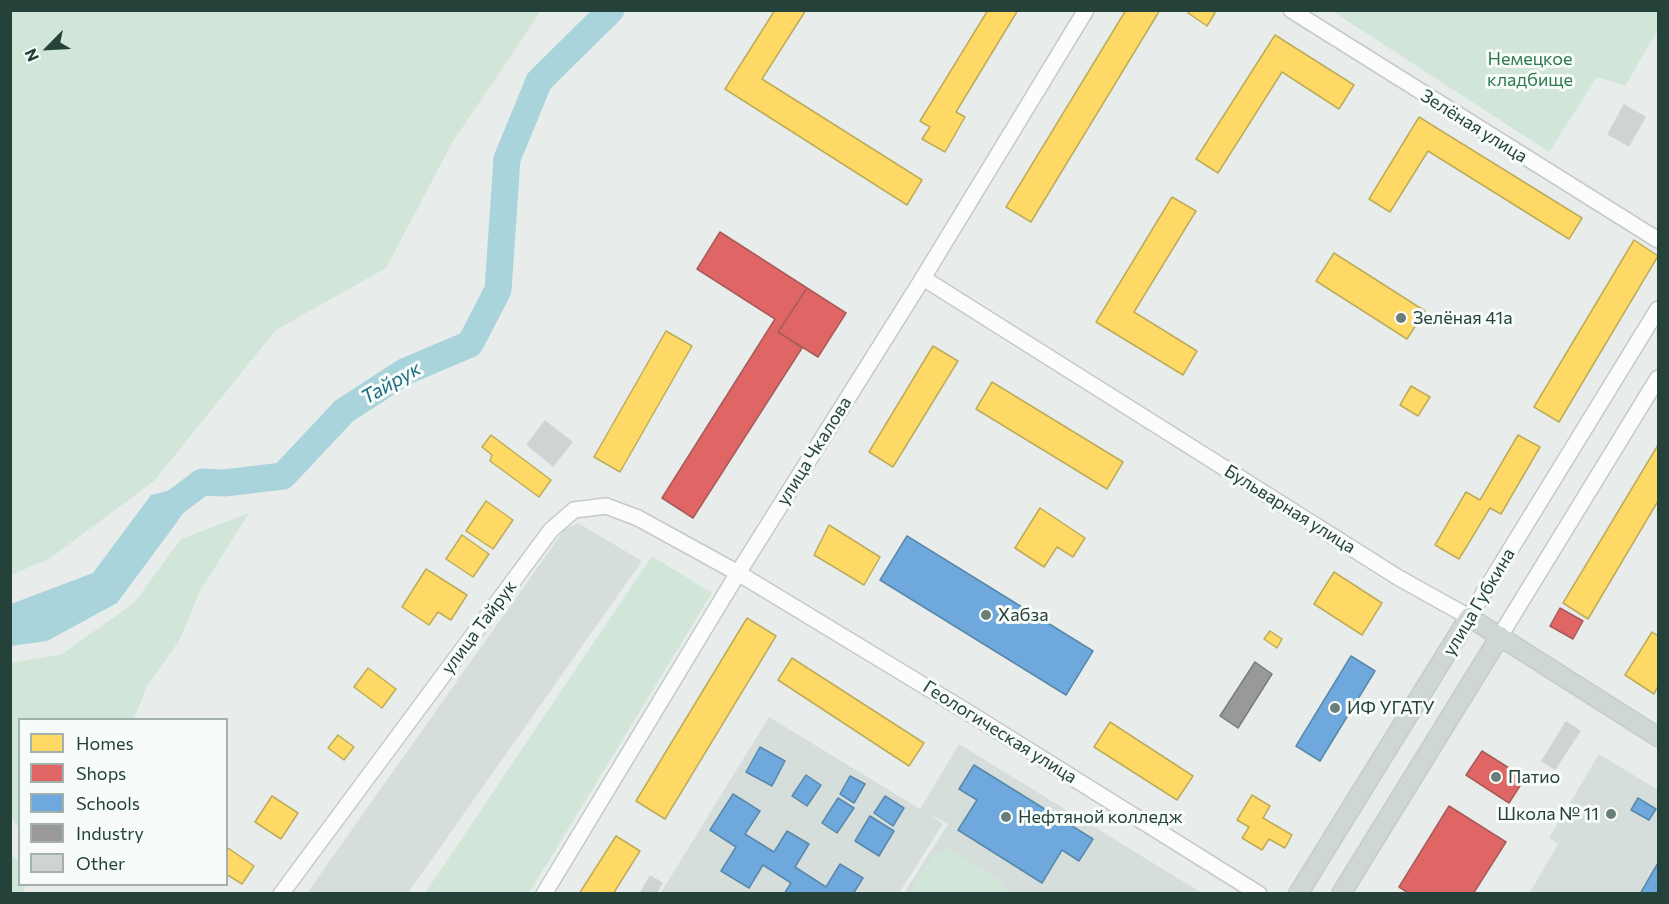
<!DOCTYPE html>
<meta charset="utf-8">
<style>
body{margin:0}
#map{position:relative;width:1669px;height:904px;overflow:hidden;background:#e8edeb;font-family:Commissioner,sans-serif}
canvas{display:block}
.frame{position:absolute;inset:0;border:12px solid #24423a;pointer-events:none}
.legend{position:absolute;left:18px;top:718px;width:210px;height:168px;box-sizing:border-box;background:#f7fbf9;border:2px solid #a3b1ad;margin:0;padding:8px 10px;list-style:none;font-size:18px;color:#24423a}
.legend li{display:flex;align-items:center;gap:12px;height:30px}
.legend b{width:30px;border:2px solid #a3b1ad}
.north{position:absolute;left:18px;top:18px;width:60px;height:60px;-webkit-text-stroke:4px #f7fbf9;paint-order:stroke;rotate:246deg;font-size:16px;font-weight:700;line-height:24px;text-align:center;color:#24423a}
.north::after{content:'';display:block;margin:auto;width:21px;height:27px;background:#24423a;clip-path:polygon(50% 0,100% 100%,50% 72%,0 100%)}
</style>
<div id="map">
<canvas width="1669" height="904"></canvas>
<div class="frame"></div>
<ul class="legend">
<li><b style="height:16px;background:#ffd966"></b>Homes</li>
<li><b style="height:16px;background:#e06666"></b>Shops</li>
<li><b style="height:16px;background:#6fa8dc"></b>Schools</li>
<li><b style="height:16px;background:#999"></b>Industry</li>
<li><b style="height:16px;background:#cfd4d2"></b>Other</li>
</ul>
<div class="north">N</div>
</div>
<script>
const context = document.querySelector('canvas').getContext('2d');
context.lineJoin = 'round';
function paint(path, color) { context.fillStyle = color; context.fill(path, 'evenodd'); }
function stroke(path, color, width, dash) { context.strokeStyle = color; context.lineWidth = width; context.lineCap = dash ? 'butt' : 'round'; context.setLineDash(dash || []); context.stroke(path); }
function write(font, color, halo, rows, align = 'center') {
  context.font = font + ' Commissioner,sans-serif'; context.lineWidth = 6; context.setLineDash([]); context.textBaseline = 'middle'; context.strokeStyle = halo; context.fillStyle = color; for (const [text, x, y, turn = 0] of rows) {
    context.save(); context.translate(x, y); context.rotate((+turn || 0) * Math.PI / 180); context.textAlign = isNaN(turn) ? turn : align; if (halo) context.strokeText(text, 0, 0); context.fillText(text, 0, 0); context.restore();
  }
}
paint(new Path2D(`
 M 578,523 L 642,561 L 408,893 L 307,893 L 564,530 Z
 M 769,717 L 920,809 L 959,744 L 1202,893 L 904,893 L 948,824 L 931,815 L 943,824 L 899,893 L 660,894 Z
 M 1599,754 L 1658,790 L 1658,893 L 1529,894 L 1558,844 L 1549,838 Z`), '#d6dedb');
paint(new Path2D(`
 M 11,10 L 541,11 L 452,143 L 386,268 L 276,330 L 154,481 L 49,559 L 11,575 Z
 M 1332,11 L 1658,11 L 1658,30 L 1625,86 L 1597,77 L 1549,152 Z
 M 249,513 L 200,591 L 179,641 L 147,686 L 134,719 L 20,720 L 19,828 L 11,817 L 11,663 L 62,654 L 134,603 L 181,539 Z
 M 652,556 L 712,593 L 529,893 L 425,893 Z
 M 948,848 L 1002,881 L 1004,893 L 910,893 L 932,857 Z
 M 10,854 L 19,861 L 20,884 L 26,885 L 23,893 L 11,893 Z`), '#d1e6d8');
paint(new Path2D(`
 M 202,482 L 177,522 L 117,603 L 47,641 L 11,646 L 11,604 L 93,573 L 151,495 Z`), '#a9d4db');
const homes = new Path2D(`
 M 775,10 L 806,10 L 762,79 L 922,180 L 907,205 L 725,89 Z
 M 988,10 L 1018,10 L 956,112 L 965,117 L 945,152 L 922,139 L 930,127 L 920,121 Z
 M 1126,10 L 1160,10 L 1031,222 L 1006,207 Z
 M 1190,10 L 1211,10 L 1215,13 L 1207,26 L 1188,13 Z
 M 1275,35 L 1354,85 L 1339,109 L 1282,72 L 1218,173 L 1196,159 Z
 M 1419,117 L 1582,218 L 1569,239 L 1428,151 L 1390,212 L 1369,199 Z
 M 1172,197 L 1196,211 L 1134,312 L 1197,351 L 1183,375 L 1096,322 Z
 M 1634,240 L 1658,256 L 1559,422 L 1534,407 Z
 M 1334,253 L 1425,311 L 1407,339 L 1316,281 Z
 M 666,331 L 692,346 L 620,472 L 594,457 Z
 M 933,346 L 958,361 L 893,467 L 869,452 Z
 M 992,382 L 1123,462 L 1107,489 L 976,409 Z
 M 1411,386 L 1430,397 L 1418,416 L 1400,405 Z
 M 491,435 L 551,480 L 539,497 L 490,461 L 492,455 L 482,447 Z
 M 1518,435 L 1540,447 L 1501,514 L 1490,508 L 1459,559 L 1435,545 L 1466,492 L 1480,500 Z
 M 1658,445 L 1658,501 L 1588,619 L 1563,603 Z
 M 486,501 L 513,520 L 493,549 L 466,531 Z
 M 1040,508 L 1085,538 L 1073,557 L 1057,547 L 1044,567 L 1015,548 Z
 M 829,525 L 880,557 L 864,585 L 814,555 Z
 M 462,535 L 489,554 L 473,577 L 446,559 Z
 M 426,569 L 467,595 L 451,620 L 438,612 L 429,625 L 402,607 Z
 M 1334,572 L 1382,603 L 1362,635 L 1314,604 Z
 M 747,618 L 776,636 L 665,819 L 636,801 Z
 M 1270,631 L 1282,639 L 1277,648 L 1264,639 Z
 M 1652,632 L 1658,636 L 1658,686 L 1654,694 L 1625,675 Z
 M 792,658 L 924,743 L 909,766 L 778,680 Z
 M 368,668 L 396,689 L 382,708 L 354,687 Z
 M 1110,722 L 1193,776 L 1177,800 L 1094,747 Z
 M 338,735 L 354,747 L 344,760 L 328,748 Z
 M 1252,795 L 1270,806 L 1263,818 L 1292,835 L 1285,848 L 1269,839 L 1262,850 L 1242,838 L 1249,827 L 1237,820 Z
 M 272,796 L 298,813 L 281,839 L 255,822 Z
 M 616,836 L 640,851 L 613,894 L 579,894 Z
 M 228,848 L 254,866 L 242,884 L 226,874 L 226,851 Z`);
paint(homes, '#ffd966');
stroke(homes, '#bdac59', 1.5);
const shops = new Path2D(`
 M 720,232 L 807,288 L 778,332 L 802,348 L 693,518 L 662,498 L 775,319 L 697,269 Z
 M 807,288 L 846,313 L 818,357 L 778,332 Z
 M 1560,608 L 1583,621 L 1573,639 L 1550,626 Z
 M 1482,751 L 1525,778 L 1509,803 L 1466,775 Z
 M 1449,806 L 1506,842 L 1473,894 L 1410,894 L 1399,887 Z`);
paint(shops, '#e06666');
stroke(shops, '#a85b59', 1.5);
const schools = new Path2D(`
 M 907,536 L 1093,651 L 1066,695 L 880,580 Z
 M 1351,656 L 1375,671 L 1320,761 L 1296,746 Z
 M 760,747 L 785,761 L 772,786 L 746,772 Z
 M 974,765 L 1093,839 L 1079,861 L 1062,850 L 1042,883 L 958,830 L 977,800 L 959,789 Z
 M 806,775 L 821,785 L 807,806 L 792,796 Z
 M 850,776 L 865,784 L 854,803 L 840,794 Z
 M 733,794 L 760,811 L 745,834 L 774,852 L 787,831 L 809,844 L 795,867 L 826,887 L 840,864 L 863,878 L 853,894 L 784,894 L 791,883 L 763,865 L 749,888 L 721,871 L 736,847 L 710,830 Z
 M 885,796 L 904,808 L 893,826 L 874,813 Z
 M 838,798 L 854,808 L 837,833 L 822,823 Z
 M 1638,798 L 1656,809 L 1649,820 L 1631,810 Z
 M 870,816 L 894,831 L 879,856 L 855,841 Z
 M 1658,863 L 1658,894 L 1640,894 Z`);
paint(schools, '#6fa8dc');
stroke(schools, '#5889ab', 1.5);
const industry = new Path2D(`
 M 1255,662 L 1272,674 L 1238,728 L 1220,716 Z`);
paint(industry, '#999');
stroke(industry, '#767f7c', 1.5);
stroke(new Path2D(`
 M 173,504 L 202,482 L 224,483 L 283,476 L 344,411 L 404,372 L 470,344 L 498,290 L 507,159 L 539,81 L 611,10`), '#a9d4db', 27);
const building = new Path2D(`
 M 1624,105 L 1645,117 L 1629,146 L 1608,134 Z
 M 545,421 L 572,442 L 553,466 L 527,445 Z
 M 1566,722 L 1580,731 L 1555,769 L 1542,761 Z
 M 650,876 L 662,883 L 656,894 L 644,894 L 641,892 Z`);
paint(building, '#cfd4d2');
stroke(building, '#d1d6d4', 1.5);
const minor = new Path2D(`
 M 1291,10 L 1658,240
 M 923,278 L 1399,578 L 1469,617 L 1658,309
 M 1500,636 L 1658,378
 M 281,894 L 551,530 L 574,510 L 606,506 L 638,518 L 738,573 L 969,713 L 1259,894
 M 544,894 L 738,573 L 923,278 L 1086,10`);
const major = new Path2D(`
 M 1298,894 L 1469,617 L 1658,737
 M 1341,894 L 1500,636`);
stroke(minor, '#c5cac8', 18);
stroke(major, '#c3ccc9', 21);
stroke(minor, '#fcfcfc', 15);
stroke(major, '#cfd7d5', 18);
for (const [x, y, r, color] of [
 [1401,318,6,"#697e78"],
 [986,615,6,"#697e78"],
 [1335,708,6,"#697e78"],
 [1496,777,6,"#697e78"],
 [1611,814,6,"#697e78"],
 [1006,817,6,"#697e78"]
]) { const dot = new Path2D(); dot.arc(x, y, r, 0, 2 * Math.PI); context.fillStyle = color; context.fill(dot); stroke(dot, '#f7fbf9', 2); }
write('18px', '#2d7a4b', '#f7fbf9', [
 ["Немецкое",1530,59],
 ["кладбище",1530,80]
]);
write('18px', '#24423a', '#f7fbf9', [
 ["Зелёная улица",1474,126,32],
 ["улица Чкалова",814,451,-58],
 ["Бульварная улица",1290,509,32],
 ["улица Губкина",1479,602,-59],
 ["улица Тайрук",479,627,-53],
 ["Геологическая улица",1000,732,32]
]);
write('18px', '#24423a', '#f7fbf9', [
 ["Зелёная 41а",1413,318],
 ["Хабза",998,615],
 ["ИФ УГАТУ",1347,708],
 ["Патио",1508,777],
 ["Школа № 11",1599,814,"right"],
 ["Нефтяной колледж",1018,817]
], 'left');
write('italic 20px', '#1c6f80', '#f7fbf9', [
 ["Тайрук",391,383,-30]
]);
</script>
